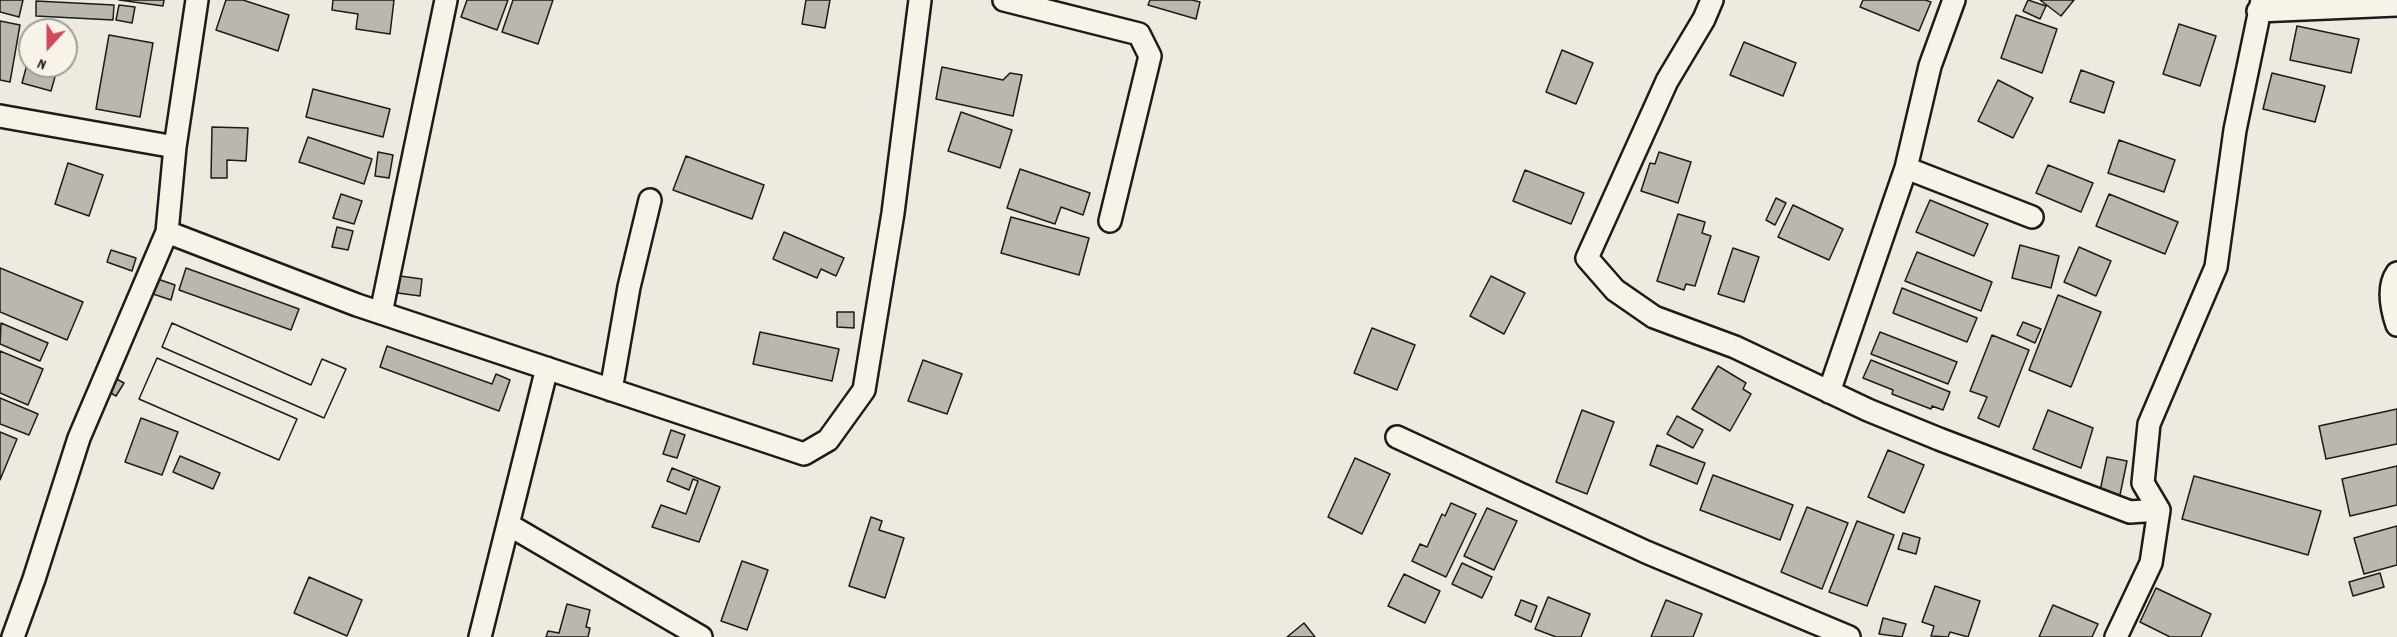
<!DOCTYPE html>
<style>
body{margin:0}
#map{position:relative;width:2397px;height:637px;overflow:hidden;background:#eeeae0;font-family:Dekko,sans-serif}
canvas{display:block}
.north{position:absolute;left:18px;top:18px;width:60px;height:60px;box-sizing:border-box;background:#f7f3e8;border:2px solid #9f9d96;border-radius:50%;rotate:201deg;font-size:16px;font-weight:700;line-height:24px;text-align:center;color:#1c1c1c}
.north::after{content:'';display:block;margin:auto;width:21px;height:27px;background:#d1495b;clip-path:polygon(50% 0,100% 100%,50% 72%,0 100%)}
</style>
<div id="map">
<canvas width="2397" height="637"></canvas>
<div class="north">N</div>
</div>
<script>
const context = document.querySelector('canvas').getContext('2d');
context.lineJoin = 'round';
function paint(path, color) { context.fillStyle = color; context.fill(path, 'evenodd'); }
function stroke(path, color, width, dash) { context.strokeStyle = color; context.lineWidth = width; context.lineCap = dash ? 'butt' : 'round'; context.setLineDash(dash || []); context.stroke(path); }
const building = new Path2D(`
 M 0,0 L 23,0 L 19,17 L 0,12 Z
 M 119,0 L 164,0 L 163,6 Z
 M 226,0 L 243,0 L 289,15 L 278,51 L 216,30 Z
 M 333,0 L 394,0 L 390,34 L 356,29 L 358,14 L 332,10 Z
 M 467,0 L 508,0 L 497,30 L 461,17 Z
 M 513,0 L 553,0 L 538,44 L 502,32 Z
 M 806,0 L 830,0 L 825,28 L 802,24 Z
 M 1150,0 L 1192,0 L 1200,2 L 1196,19 L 1148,5 Z
 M 1863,0 L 1925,0 L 1931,2 L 1919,31 L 1860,7 Z
 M 2028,0 L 2046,6 L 2040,19 L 2023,11 Z
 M 2040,0 L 2074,0 L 2061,16 Z
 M 36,1 L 114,5 L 113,20 L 36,16 Z
 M 119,5 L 135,7 L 132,23 L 116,20 Z
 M 2016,15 L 2057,29 L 2042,73 L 2001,58 Z
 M 0,21 L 20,25 L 10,82 L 0,80 Z
 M 2179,24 L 2216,36 L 2200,86 L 2163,74 Z
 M 2297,26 L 2359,39 L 2351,73 L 2290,60 Z
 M 109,35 L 153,43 L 140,117 L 96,109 Z
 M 1744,42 L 1796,63 L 1783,96 L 1730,75 Z
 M 1562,50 L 1593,63 L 1576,104 L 1546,92 Z
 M 30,53 L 30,66 L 58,66 L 51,91 L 22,83 Z
 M 942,67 L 1003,80 L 1010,73 L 1022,75 L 1013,116 L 936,99 Z
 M 2081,70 L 2114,82 L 2104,113 L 2070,102 Z
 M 2272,73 L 2325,86 L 2315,122 L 2263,109 Z
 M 1998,80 L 2033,98 L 2013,138 L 1978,121 Z
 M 313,89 L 390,109 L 383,137 L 306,117 Z
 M 961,112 L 1012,130 L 1000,168 L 948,151 Z
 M 212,127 L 248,128 L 246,161 L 227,160 L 227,178 L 211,178 Z
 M 308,137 L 372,159 L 364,184 L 299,162 Z
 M 2119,140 L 2175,160 L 2164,192 L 2108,173 Z
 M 378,152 L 393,155 L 389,178 L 375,176 Z
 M 1659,152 L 1691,162 L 1678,203 L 1641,191 L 1650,163 L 1655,164 Z
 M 686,156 L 764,185 L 752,219 L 673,190 Z
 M 68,163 L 103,175 L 89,216 L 55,204 Z
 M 2048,165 L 2093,183 L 2081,212 L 2036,193 Z
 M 1020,169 L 1090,193 L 1083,215 L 1061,207 L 1055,224 L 1007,208 Z
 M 1525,170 L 1584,193 L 1571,224 L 1513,201 Z
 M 341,194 L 362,201 L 354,224 L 333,218 Z
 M 2109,194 L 2178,222 L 2165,254 L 2096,226 Z
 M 1776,198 L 1786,203 L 1775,225 L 1766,220 Z
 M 1930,200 L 1988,224 L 1974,256 L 1916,232 Z
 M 1793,205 L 1843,229 L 1829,260 L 1778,237 Z
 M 1678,214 L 1705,222 L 1702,233 L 1711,236 L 1695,286 L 1686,284 L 1684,290 L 1657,281 Z
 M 1011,217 L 1089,238 L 1079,275 L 1001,253 Z
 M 337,227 L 353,231 L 348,250 L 332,247 Z
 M 784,232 L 844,258 L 836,276 L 821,269 L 817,278 L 773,259 Z
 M 2020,245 L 2059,256 L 2051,288 L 2012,278 Z
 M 2079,247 L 2111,261 L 2096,296 L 2064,282 Z
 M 1733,248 L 1759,257 L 1744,302 L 1718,294 Z
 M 111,250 L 136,258 L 132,271 L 107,262 Z
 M 1917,252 L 1992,282 L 1981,311 L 1905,281 Z
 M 0,268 L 83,302 L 67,340 L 0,312 Z
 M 186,268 L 299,309 L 291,330 L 179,290 Z
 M 400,276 L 422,279 L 420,296 L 398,293 Z
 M 1491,276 L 1525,293 L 1504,334 L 1470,316 Z
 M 152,277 L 175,285 L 171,300 L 147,292 Z
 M 1902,288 L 1977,318 L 1967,342 L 1893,313 Z
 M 2058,295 L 2101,312 L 2071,387 L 2029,370 Z
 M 837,312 L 854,312 L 854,328 L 837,327 Z
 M 2023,322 L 2041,329 L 2035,343 L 2017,335 Z
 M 1,323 L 48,343 L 40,361 L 0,344 Z
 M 172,323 L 311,385 L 322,359 L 346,369 L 324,418 L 162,347 Z
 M 172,323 L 311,385 L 322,359 L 346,369 L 324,418 L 162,347 Z
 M 1372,328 L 1415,345 L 1397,390 L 1354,373 Z
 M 760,332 L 839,349 L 832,381 L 753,364 Z
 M 1880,332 L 1957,362 L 1948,384 L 1871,354 Z
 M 1992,335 L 2029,350 L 1999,427 L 1978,418 L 1987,397 L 1970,391 Z
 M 387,346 L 492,384 L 496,374 L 510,380 L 499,411 L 380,367 Z
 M 0,351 L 43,369 L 28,405 L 0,393 Z
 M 157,358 L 297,419 L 279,460 L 139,399 Z
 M 157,358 L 297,419 L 279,460 L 139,399 Z
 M 923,360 L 962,374 L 947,414 L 908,401 Z
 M 1871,360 L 1950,392 L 1943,410 L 1932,406 L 1931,409 L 1892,394 L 1893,390 L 1863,378 Z
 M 1718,366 L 1746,383 L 1743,389 L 1751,394 L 1730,431 L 1692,409 Z
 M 111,376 L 124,383 L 116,396 L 104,389 Z
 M 0,398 L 38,414 L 29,435 L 0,424 Z
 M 2397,409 L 2397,444 L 2326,459 L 2319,426 Z
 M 1582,410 L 1614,422 L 1587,494 L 1556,482 Z
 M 2048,410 L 2093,428 L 2081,468 L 2033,449 Z
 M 1677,416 L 1703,430 L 1693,448 L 1667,434 Z
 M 141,418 L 178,432 L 162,475 L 125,462 Z
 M 671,430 L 685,435 L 677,458 L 663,454 Z
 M 0,432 L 17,439 L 0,480 Z
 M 1657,445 L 1705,463 L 1697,484 L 1650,465 Z
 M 1888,450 L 1924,465 L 1904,513 L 1868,497 Z
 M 180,456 L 220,473 L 213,489 L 173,472 Z
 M 2107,457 L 2127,461 L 2120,495 L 2100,491 Z
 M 1355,458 L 1390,474 L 1362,534 L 1328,517 Z
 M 2397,466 L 2397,505 L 2350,516 L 2342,479 Z
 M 672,468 L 720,487 L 699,542 L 652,527 L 661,505 L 686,514 L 698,481 L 693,479 L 689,490 L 667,481 Z
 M 1713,475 L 1793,505 L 1780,540 L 1700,510 Z
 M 2194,476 L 2321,511 L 2308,555 L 2182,519 Z
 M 1451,503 L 1476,514 L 1446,577 L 1412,561 L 1420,544 L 1427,547 L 1442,514 L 1445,516 Z
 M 1807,507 L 1848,523 L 1822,589 L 1781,572 Z
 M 1487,508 L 1517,521 L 1494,570 L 1464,556 Z
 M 871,517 L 882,521 L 879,530 L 904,538 L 885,598 L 849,586 Z
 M 1857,521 L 1894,535 L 1867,606 L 1829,592 Z
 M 2397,526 L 2397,565 L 2364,574 L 2354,538 Z
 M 1903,533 L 1920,538 L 1916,554 L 1898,549 Z
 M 742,561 L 768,570 L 747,630 L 721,621 Z
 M 1462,563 L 1492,577 L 1482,598 L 1452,584 Z
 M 2380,573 L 2384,587 L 2353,596 L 2349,582 Z
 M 1404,574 L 1440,591 L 1425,623 L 1388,606 Z
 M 309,577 L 362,600 L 347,636 L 294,613 Z
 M 1935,586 L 1980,601 L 1968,637 L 1950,632 L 1948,637 L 1931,636 L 1934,626 L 1922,622 Z
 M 2156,588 L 2211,614 L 2201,637 L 2170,637 L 2140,622 Z
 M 1548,597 L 1590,614 L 1581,637 L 1556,637 L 1535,629 Z
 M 1521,600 L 1537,606 L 1531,622 L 1515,615 Z
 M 1666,600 L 1702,614 L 1693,637 L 1651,637 Z
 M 567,604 L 590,610 L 586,627 L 590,628 L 588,637 L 546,637 L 548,631 L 559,633 Z
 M 2053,605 L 2098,624 L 2092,637 L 2039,637 Z
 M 1883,618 L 1906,624 L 1902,637 L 1879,634 Z
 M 1304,623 L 1315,637 L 1287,637 Z`);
paint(building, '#bab7af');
stroke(building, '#1c1c1c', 1.5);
const minor = new Path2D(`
 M 1004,0 L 1139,34 L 1150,56 L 1110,221
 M 1712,0 L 1704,19 L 1667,81 L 1587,258 L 1615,290 L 1654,317 L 1735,347 L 1868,410 L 1939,439 L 2130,512 L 2159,510 L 2151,563 L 2116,637
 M 2258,11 L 2397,5
 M 0,116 L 175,147
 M 1906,168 L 2032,217
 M 167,232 L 175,147 L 197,0
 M 2397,273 C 2387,287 2392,310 2397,325
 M 381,313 L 446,0
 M 611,390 L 629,287 L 650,200
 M 1829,392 L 1906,168 L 1930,66 L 1954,0
 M 1397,437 L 1646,552 L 1849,637
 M 2159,510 L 2143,483 L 2149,424 L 2216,267 L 2235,130 L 2262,0
 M 509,525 L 701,637
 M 13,637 L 34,579 L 79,438 L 167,232 L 357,305 L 804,454 L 828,440 L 864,390 L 893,213 L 920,0
 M 480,637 L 547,368`);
stroke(minor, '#1c1c1c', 26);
stroke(minor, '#f7f3e8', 21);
</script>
